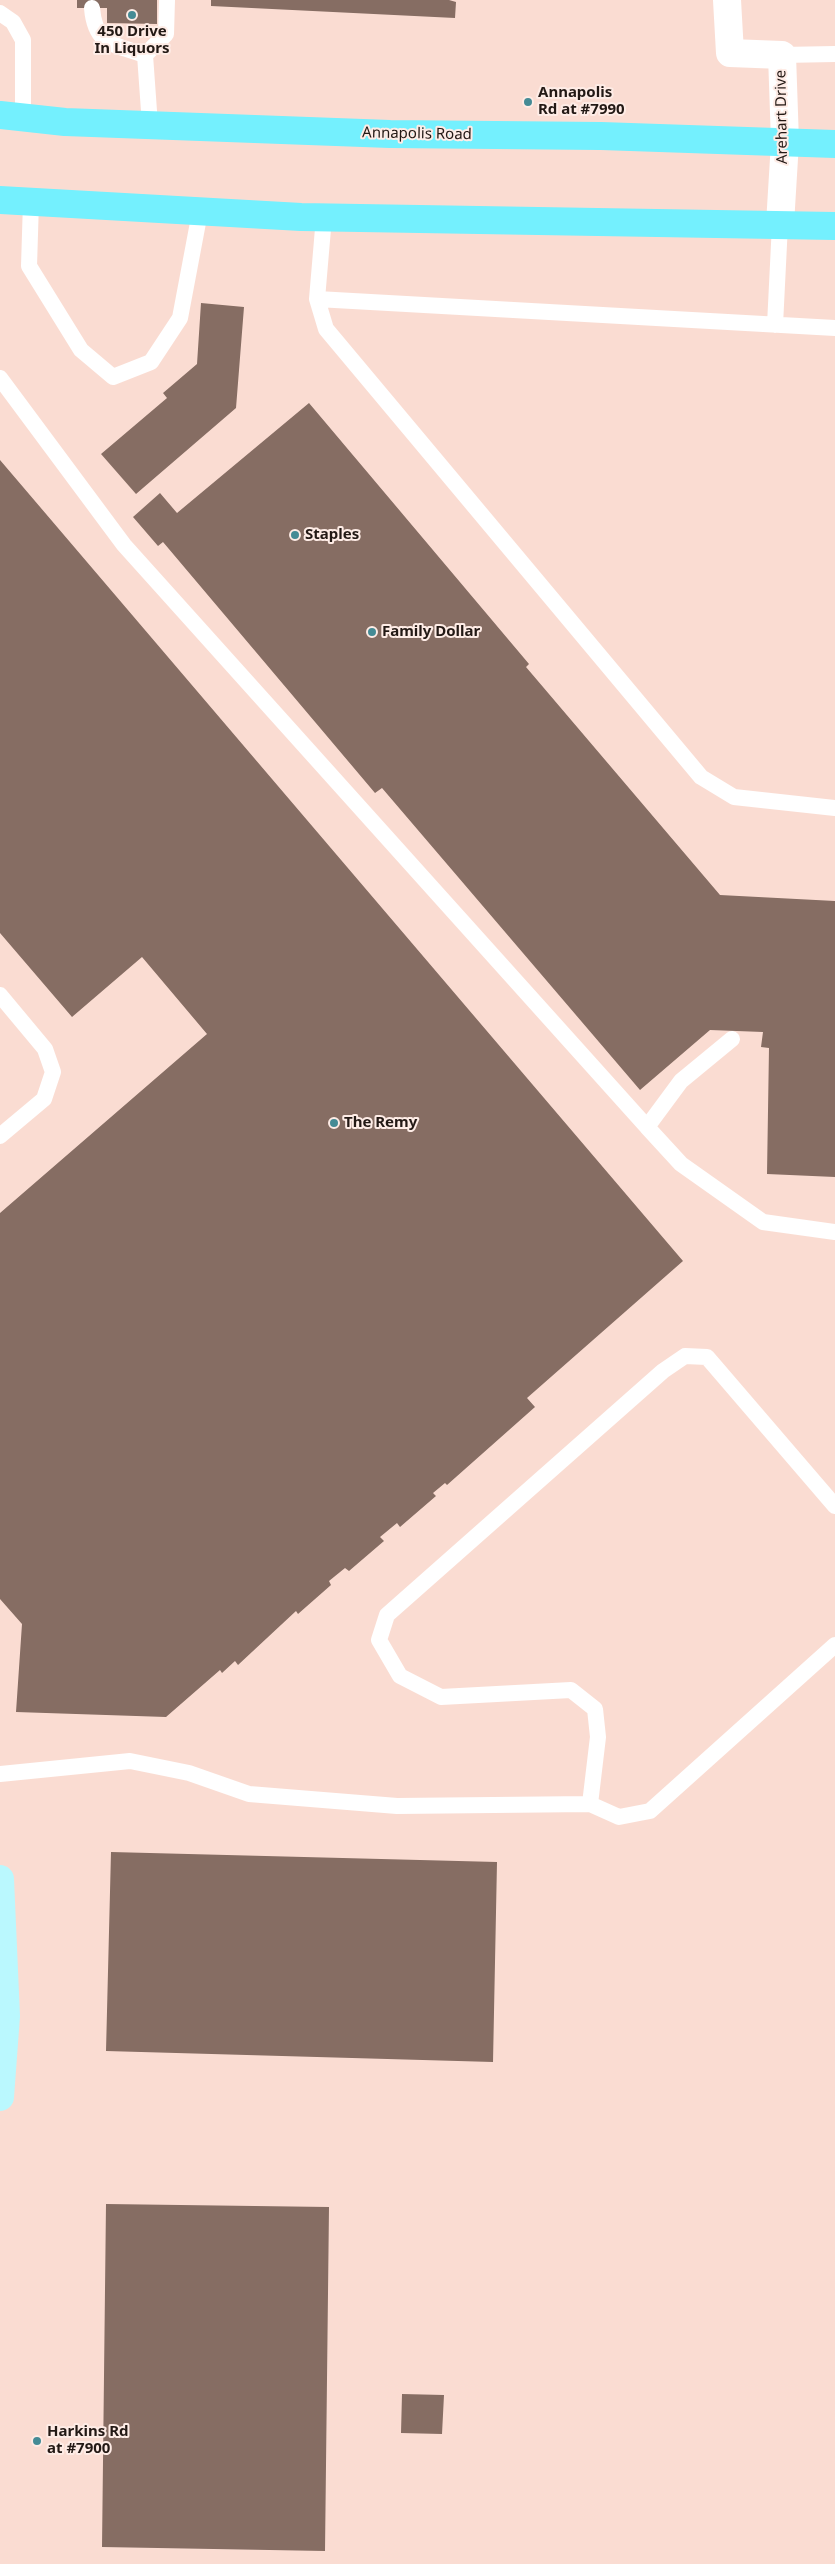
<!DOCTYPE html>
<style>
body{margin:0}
canvas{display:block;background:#fadcd2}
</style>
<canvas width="835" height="2564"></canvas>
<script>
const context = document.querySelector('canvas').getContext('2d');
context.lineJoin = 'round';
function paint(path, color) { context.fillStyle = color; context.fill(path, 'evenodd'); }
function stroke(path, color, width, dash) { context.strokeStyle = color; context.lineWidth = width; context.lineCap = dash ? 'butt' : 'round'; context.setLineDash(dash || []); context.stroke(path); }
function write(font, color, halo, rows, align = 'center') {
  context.font = font + ' "Noto Sans",sans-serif'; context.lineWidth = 4; context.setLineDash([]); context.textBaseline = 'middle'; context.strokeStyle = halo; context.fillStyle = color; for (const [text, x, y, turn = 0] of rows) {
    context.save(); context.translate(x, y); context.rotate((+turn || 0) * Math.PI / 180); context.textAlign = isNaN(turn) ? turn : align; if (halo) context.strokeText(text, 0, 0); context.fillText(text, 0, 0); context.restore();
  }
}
paint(new Path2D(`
 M 77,0 L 157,0 L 157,24 L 107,23 L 107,8 L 77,8 Z
 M 211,0 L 449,0 L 456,2 L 455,18 L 211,6 Z
 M 201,303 L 244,307 L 236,408 L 136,494 L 101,454 L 167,398 L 163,393 L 197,364 Z
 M 309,403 L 529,664 L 526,667 L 720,895 L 835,901 L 835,1177 L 767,1174 L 769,1048 L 761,1047 L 763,1032 L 710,1030 L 640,1090 L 382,788 L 375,793 L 163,542 L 158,546 L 133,517 L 160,493 L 177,513 Z
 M 0,460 L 683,1261 L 527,1398 L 535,1407 L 447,1485 L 445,1483 L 433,1493 L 436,1496 L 400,1527 L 397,1523 L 380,1537 L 384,1541 L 349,1571 L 345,1568 L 329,1581 L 331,1585 L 298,1614 L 296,1611 L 238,1665 L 235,1661 L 222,1673 L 220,1670 L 166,1717 L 16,1712 L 22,1624 L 0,1599 L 0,1213 L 207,1034 L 142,957 L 72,1017 L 0,933 Z
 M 111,1852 L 497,1862 L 493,2062 L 106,2051 Z
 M 106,2204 L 329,2207 L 325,2551 L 102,2547 Z
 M 402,2394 L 444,2395 L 442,2434 L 401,2433 Z`), '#866d63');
stroke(new Path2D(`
 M 92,8 C 95,45 113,44 145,55 L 166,34 L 167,0
 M 0,13 L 13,22 L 23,40 L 23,118
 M 145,55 L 150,125
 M 782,55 L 835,54
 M 31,202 L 29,266 L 81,350 L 113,377 L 151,362 L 180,318 L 200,212
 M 324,217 L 317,299 L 326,329 L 701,777 L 734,797 L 835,808
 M 317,299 L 835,328
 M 775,325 L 780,224
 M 0,378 L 124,545 L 647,1127
 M 0,995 L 45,1049 L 53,1072 L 44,1099 L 0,1136
 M 732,1039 L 681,1081 L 647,1127 L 681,1164 L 763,1222 L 835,1232
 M 0,1774 L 130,1761 L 189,1773 L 249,1794 L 397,1806 L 590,1804 L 619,1817 L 650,1811 L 835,1645
 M 590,1804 L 598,1737 L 595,1709 L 571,1690 L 441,1697 L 400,1676 L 379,1640 L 387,1615 L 663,1371 L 685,1356 L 707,1357 L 835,1506`), '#fff', 16);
stroke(new Path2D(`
 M 727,0 L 730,53 L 782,55 L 785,142 L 780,224`), '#fff', 28);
stroke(new Path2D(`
 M 0,1879 L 6,2016 L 0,2097`), '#baf8fe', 28);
stroke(new Path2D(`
 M 0,115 L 65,122 L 390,134 L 601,136 L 835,144
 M 0,200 L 301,217 L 835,226`), '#74f0fe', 28);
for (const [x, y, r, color] of [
 [132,15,5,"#458b95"],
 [528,102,5,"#458b95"],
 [295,535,5,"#458b95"],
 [372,632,5,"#458b95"],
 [334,1123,5,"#458b95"],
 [37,2441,5,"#458b95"]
]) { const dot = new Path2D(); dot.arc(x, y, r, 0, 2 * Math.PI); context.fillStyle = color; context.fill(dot); stroke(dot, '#feece6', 2); }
write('bold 15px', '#231915', '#feece6', [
 ["450 Drive",132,32,"center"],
 ["In Liquors",132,49,"center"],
 ["Annapolis",538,93],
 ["Rd at #7990",538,110],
 ["Staples",305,535],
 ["Family Dollar",382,632],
 ["The Remy",344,1123],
 ["Harkins Rd",47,2432],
 ["at #7900",47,2449]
], 'left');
write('15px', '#231915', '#feece6', [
 ["Arehart Drive",782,117,-91],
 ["Annapolis Road",417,134,1]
]);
</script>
